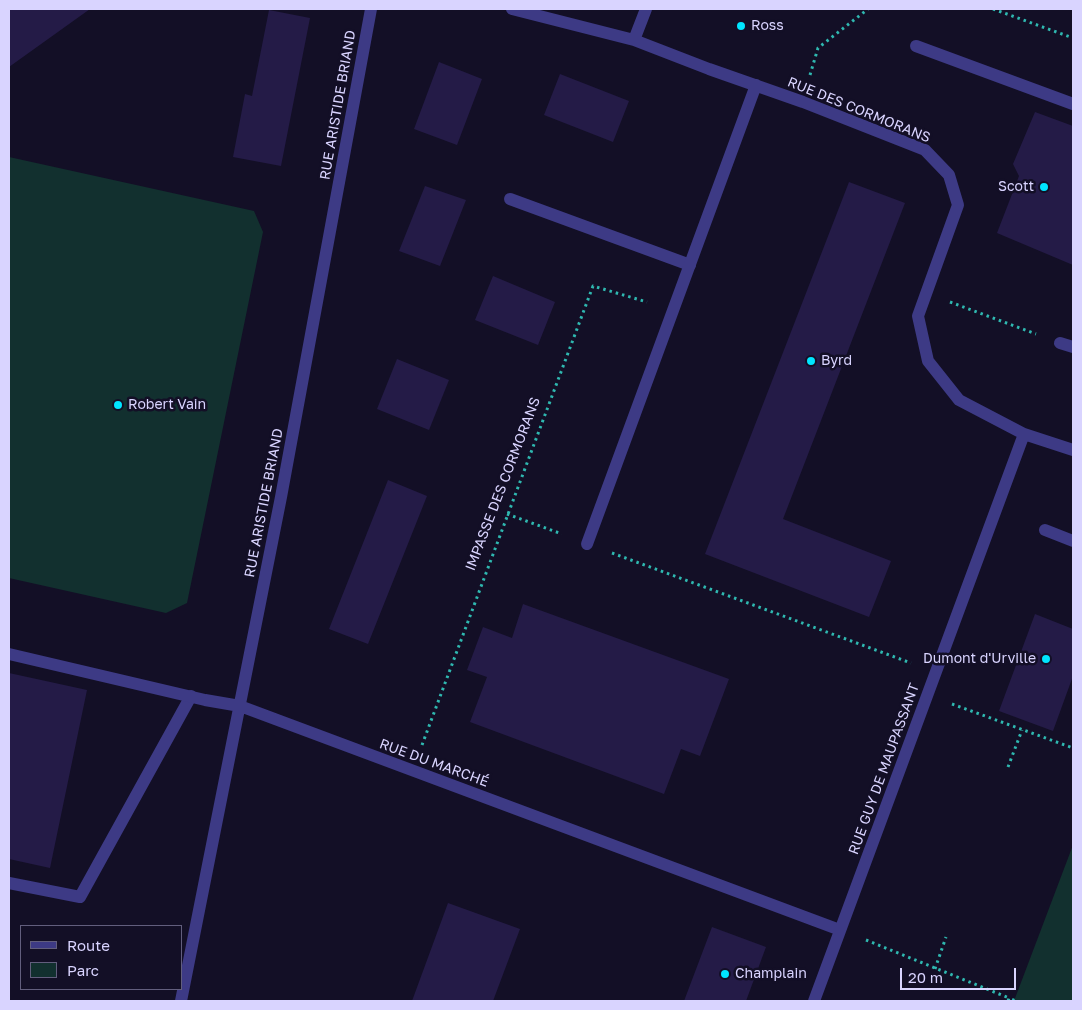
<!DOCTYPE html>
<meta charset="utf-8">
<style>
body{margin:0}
#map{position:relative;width:1082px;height:1010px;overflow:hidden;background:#130f26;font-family:"Golos Text",sans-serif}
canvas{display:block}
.frame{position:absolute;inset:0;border:10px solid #d9d4ff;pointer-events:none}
.legend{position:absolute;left:20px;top:925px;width:162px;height:65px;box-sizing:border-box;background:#130f26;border:1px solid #625e7d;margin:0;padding:6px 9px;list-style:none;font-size:15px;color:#d9d4ff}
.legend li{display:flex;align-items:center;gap:10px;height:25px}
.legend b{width:25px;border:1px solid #625e7d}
.scale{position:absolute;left:900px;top:968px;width:116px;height:22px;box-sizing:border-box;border:2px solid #d9d4ff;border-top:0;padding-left:6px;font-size:15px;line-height:18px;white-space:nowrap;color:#d9d4ff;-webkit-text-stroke:4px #130f26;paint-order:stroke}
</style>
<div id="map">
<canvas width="1082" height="1010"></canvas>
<div class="frame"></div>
<ul class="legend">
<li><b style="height:6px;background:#3d3a85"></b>Route</li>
<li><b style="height:14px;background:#12302f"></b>Parc</li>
</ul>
<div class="scale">20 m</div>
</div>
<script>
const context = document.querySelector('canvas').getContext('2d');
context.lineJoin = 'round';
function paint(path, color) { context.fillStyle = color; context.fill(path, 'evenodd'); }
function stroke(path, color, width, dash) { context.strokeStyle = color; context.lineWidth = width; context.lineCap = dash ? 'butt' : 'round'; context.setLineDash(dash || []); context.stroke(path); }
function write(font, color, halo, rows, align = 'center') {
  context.font = font + ' "Golos Text",sans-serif'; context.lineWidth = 5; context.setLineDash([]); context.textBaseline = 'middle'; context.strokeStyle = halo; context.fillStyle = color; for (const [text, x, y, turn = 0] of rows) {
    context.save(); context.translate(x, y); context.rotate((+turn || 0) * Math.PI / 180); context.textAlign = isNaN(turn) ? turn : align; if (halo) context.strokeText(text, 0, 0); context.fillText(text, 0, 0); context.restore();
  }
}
paint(new Path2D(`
 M 9,157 L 254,211 L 263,232 L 187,603 L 166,613 L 9,578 Z
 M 1073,845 L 1073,1001 L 1014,1001 Z`), '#12302f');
paint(new Path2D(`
 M 9,9 L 90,9 L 9,67 Z
 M 269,10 L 310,18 L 281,166 L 233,157 L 245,94 L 252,96 Z
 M 439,62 L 482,79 L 457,145 L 414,129 Z
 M 560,74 L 629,101 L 613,142 L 544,115 Z
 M 1035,112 L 1073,126 L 1073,265 L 997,233 L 1019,176 L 1013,164 Z
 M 849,182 L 905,203 L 783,519 L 891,561 L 869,617 L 705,554 Z
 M 425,186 L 466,200 L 440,266 L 399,251 Z
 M 493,276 L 555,302 L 538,345 L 475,320 Z
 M 397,359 L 449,380 L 429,430 L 377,409 Z
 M 388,480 L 427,496 L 368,644 L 329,629 Z
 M 523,604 L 729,679 L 700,756 L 681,749 L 664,794 L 470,722 L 487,677 L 467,670 L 483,627 L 512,638 Z
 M 1035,614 L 1073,629 L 1073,676 L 1053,731 L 999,711 Z
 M 9,673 L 87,690 L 50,868 L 9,859 Z
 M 448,903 L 520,929 L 493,1001 L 412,1001 Z
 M 712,927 L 766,947 L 746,1001 L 684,1001 Z`), '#241b47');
stroke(new Path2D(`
 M 993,9 L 1073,38
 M 810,75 L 818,48 L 868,9
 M 950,302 L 1036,334
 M 507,514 L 562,534
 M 612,553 L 911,663
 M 952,704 L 1073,748
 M 422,745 L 593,286 L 647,302
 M 1008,767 L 1022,730
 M 866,940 L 1009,998
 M 935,969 L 946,937
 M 1008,1001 L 1009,998 L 1016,1001`), '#2fb8b0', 3, [2.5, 4]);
stroke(new Path2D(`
 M 916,46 L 1073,104
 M 510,199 L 690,265
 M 1060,343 L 1073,347
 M 1045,530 L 1073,541
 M 9,883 L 80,897 L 191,696`), '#3d3a85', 12);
stroke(new Path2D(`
 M 512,9 L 634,40 L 709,69 L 803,102 L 925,150 L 949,175 L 958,205 L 918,316 L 928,361 L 959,400 L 1024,434 L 1073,450
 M 634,40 L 646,9
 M 587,544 L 756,85
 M 9,654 L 205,700 L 240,706 L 840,930
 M 181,1001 L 281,497 L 371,9
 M 814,1001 L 1024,434`), '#3d3a85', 12);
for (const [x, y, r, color] of [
 [741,26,5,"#00e5ff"],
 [1044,187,5,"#00e5ff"],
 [811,361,5,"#00e5ff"],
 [118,405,5,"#00e5ff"],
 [1046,659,5,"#00e5ff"],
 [725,974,5,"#00e5ff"]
]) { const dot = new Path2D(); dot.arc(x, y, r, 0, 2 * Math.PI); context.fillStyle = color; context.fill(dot); stroke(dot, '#130f26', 2); }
write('14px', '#d9d4ff', '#130f26', [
 ["Ross",751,26],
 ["Scott",1034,187,"right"],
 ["Byrd",821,361],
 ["Robert Vain",128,405],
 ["Dumont d'Urville",1036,659,"right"],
 ["Champlain",735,974]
], 'left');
write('14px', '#d9d4ff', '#130f26', [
 ["RUE ARISTIDE BRIAND",338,105,-80],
 ["RUE DES CORMORANS",859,110,22],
 ["IMPASSE DES CORMORANS",503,484,-69],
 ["RUE ARISTIDE BRIAND",264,503,-79],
 ["RUE DU MARCHÉ",434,763,20],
 ["RUE GUY DE MAUPASSANT",884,769,-70]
]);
</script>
